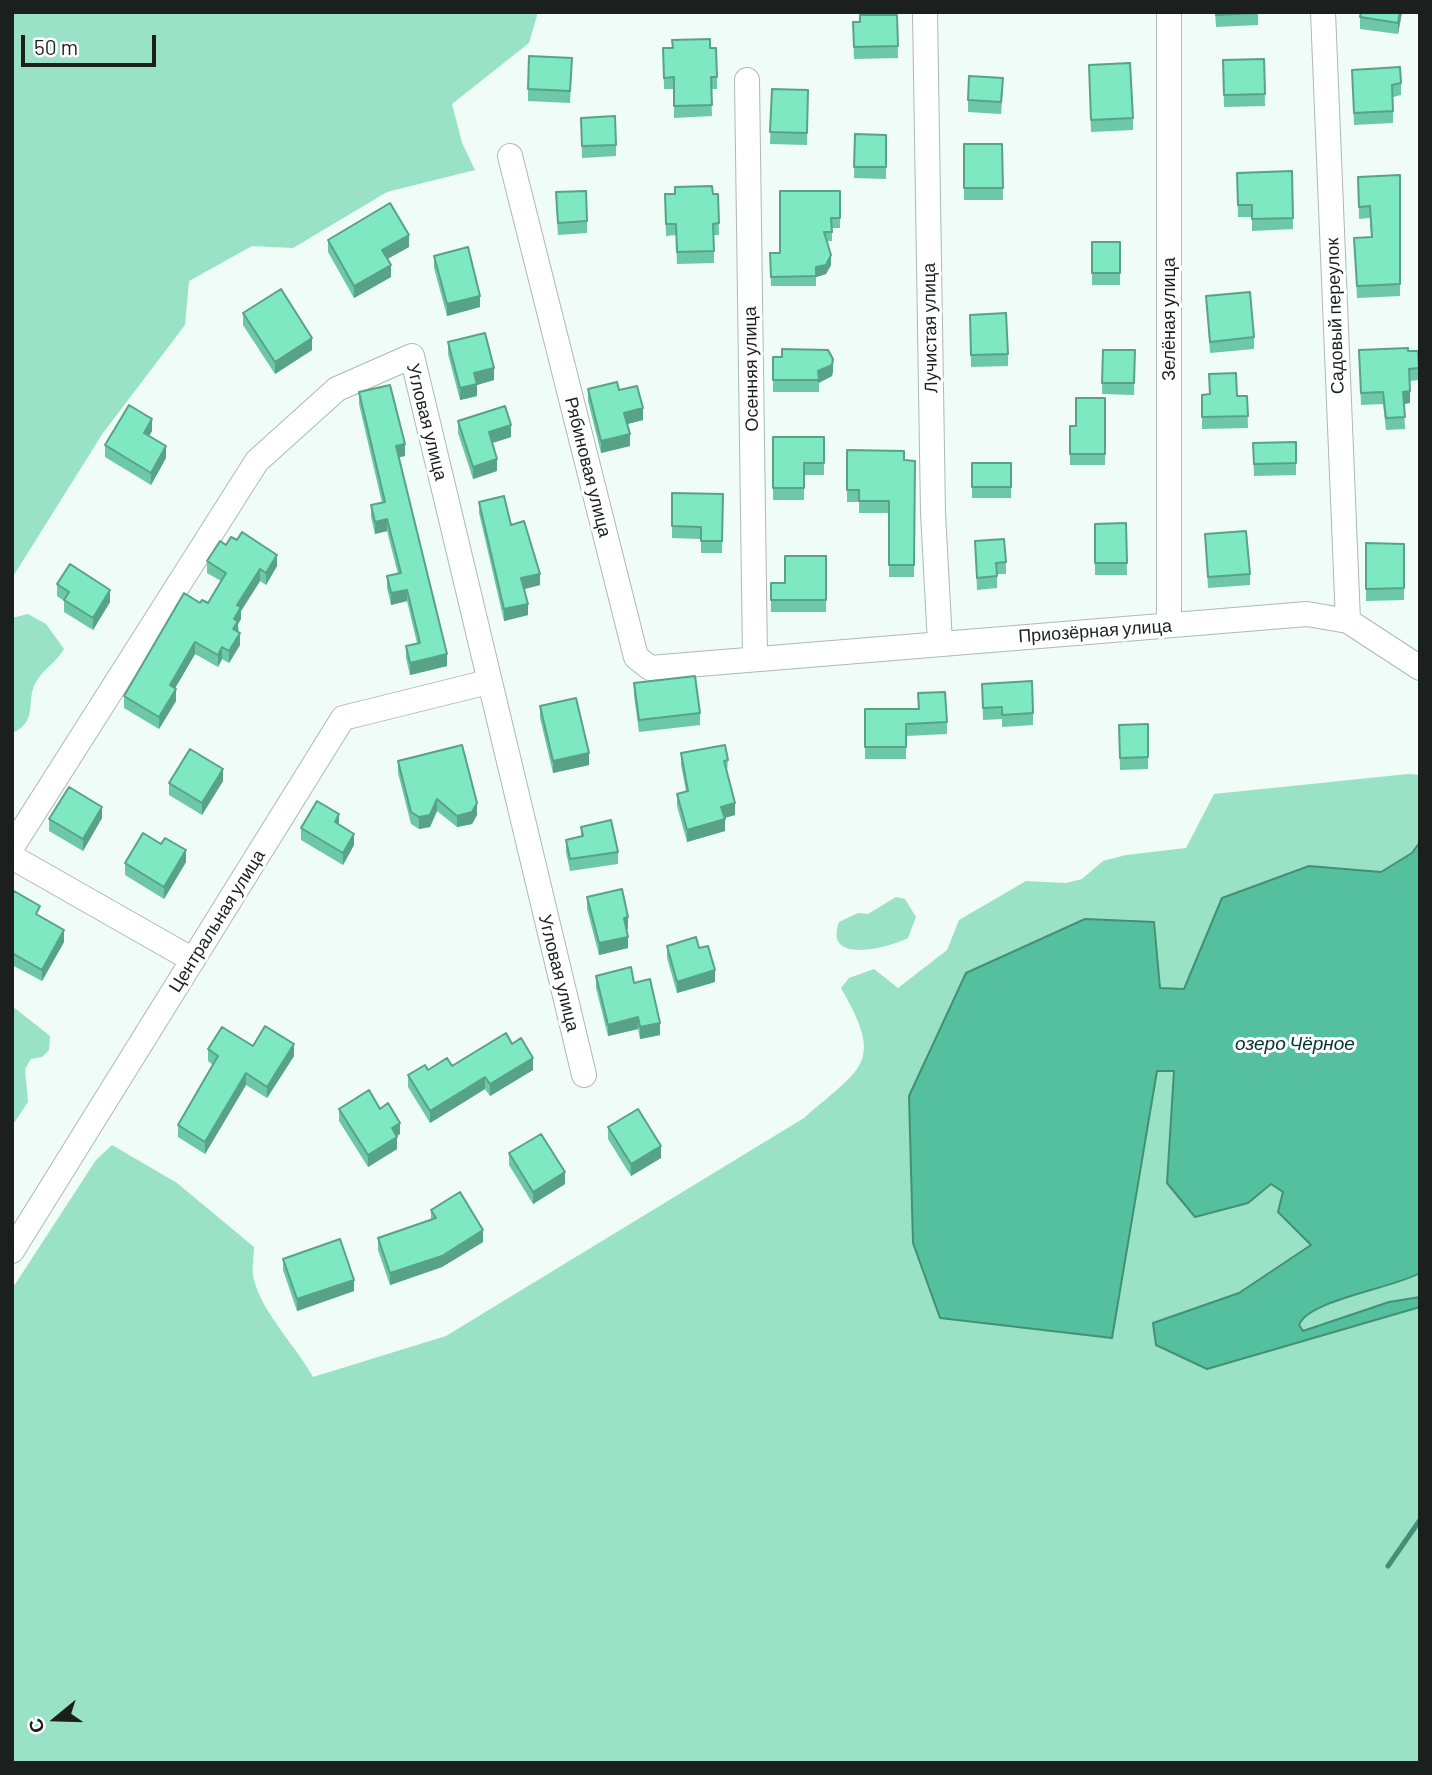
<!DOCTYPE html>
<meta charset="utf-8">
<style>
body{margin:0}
#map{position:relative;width:1432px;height:1775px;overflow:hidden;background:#effcf7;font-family:Barlow,sans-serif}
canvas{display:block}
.frame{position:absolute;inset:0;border:14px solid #1b201e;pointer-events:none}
.north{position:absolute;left:21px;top:1684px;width:70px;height:70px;-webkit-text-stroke:5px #fff;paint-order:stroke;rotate:251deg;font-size:19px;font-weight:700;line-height:28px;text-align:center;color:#1b201e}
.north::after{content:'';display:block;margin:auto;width:24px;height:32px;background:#1b201e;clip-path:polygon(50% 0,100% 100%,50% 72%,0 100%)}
.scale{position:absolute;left:21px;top:35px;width:135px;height:32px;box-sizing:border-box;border:4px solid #1b201e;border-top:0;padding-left:9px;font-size:21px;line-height:24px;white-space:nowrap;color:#1b201e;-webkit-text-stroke:5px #fff;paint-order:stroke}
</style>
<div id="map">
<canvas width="1432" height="1775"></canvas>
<div class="frame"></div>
<div class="north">С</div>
<div class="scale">50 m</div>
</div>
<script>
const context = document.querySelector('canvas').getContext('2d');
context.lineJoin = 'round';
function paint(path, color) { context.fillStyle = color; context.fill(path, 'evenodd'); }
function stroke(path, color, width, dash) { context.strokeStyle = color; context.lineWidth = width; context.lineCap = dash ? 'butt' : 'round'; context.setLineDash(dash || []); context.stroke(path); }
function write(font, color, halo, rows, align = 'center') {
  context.font = font + ' Barlow,sans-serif'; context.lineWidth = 6; context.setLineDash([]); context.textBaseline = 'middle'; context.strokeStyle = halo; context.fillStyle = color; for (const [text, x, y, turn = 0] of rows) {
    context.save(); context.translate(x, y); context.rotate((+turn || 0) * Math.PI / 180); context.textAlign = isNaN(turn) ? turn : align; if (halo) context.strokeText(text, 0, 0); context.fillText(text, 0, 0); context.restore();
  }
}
paint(new Path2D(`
 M 12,12 L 538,12 L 529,43 L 452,104 L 462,143 L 475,170 L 387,192 L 293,248 L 252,246 L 189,281 L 185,325 L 103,433 L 12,578 Z
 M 28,614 L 46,624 L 64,649 C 57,662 43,669 36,682 C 25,701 39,722 12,733 L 12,618 Z
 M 1408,774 L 1420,775 L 1420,842 L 1412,853 L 1381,872 L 1309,866 L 1222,898 L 1184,989 L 1160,988 L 1153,922 L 967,973 L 909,1096 L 913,1243 L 1112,1338 L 1156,1071 L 1174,1071 L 1167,1183 L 1248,1203 L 1270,1184 L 1283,1192 L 1278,1212 L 1311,1245 L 1239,1293 L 1153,1323 L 1207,1369 L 1420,1307 L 1420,1763 L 12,1763 L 12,1289 L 96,1160 L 112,1145 L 177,1183 L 254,1247 C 254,1257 251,1271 254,1280 C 263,1314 296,1346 313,1377 L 446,1336 L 804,1118 C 862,1067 885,1064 841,988 L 849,978 L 874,969 L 898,988 L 947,950 L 959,920 L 1026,881 L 1066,883 L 1082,879 L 1103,861 L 1126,855 L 1186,848 L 1214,794 Z
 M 896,897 L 905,899 L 916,917 L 908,938 C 888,948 823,965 839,922 L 858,913 L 868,914 Z
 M 12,1006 L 50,1036 L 49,1050 L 42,1057 L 31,1059 L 25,1069 L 28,1102 L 12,1126 Z
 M 1420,1273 L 1420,1297 L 1389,1302 L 1303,1331 L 1299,1325 C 1309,1299 1394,1288 1420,1273 Z`), '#99e2c6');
const water = new Path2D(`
 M 1420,842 L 1420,1273 C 1394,1288 1308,1300 1299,1325 L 1303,1331 L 1389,1302 L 1420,1297 L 1420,1307 L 1207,1369 L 1156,1345 L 1153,1323 L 1239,1293 L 1311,1245 L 1278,1212 L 1283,1192 L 1271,1184 L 1248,1203 L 1195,1217 L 1167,1183 L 1174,1071 L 1157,1071 L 1112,1338 L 940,1318 L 913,1243 L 909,1096 L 966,973 L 1085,919 L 1154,922 L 1160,988 L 1184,989 L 1222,898 L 1309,866 L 1381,872 L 1412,853 Z`);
paint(water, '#54c09d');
stroke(water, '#439077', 2);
stroke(new Path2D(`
 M 1388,1566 L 1420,1520`), '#439077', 5);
const minor = new Path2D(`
 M 925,12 L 933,513 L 940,643
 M 1323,12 L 1348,621
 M 747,80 L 755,658
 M 510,156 L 636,657 L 650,668 L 1307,614 L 1348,621 L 1420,668
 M 1169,625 L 1169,12
 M 12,847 L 257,461 L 337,389 L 412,356 L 584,1075
 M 12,857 L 193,960
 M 12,1251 L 343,718 L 488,682`);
stroke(minor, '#adb9b4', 26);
stroke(minor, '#fff', 24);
paint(new Path2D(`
 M 1215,12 L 1258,12 L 1258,25 L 1216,27 Z
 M 1402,12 L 1398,34 L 1360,29 L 1360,17 Z
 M 897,15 L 898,58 L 854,59 L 853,22 L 860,22 Z
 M 663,48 L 710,48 L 717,77 L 717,89 L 711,89 L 712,116 L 674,118 L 674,89 L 664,89 Z
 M 572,58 L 570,103 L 528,101 L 528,89 Z
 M 1264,59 L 1265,106 L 1224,107 L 1223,60 Z
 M 1089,65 L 1133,118 L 1133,130 L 1091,132 Z
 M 1352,70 L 1401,83 L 1401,95 L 1393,97 L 1393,123 L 1354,125 Z
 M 772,89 L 808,90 L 807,145 L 770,144 Z
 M 1003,90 L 1001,114 L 968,112 L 968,100 Z
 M 581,118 L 616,145 L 616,156 L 582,158 Z
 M 855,134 L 886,135 L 886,179 L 854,178 Z
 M 964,144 L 1002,144 L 1003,200 L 964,200 Z
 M 1292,171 L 1293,229 L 1252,231 L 1252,217 L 1238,217 L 1237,173 Z
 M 1400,175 L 1400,296 L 1357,298 L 1354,238 L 1371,237 L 1370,218 L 1359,219 L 1358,177 Z
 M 840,191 L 840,228 L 832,228 L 832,241 L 827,241 L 831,265 L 826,274 L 816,277 L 816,286 L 771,286 L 770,253 L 780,253 Z
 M 713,194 L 718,194 L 719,235 L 714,235 L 714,263 L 677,264 L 676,235 L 666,236 L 665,206 Z
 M 556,204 L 587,221 L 587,233 L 558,235 Z
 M 328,240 L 409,247 L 387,259 L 391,277 L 354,298 L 328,252 Z
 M 1092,242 L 1120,242 L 1120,285 L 1092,285 Z
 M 434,256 L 480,307 L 447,316 L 434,268 Z
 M 1206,296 L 1254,337 L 1254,349 L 1210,353 Z
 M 243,313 L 312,350 L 275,374 L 243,325 Z
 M 970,315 L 1008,354 L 1008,366 L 971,367 Z
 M 448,342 L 494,380 L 477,385 L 477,396 L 460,400 L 448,354 Z
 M 1103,350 L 1135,350 L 1134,395 L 1102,394 Z
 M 1359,350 L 1408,351 L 1419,368 L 1419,380 L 1409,381 L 1410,403 L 1404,404 L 1405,429 L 1386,430 L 1383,404 L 1361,405 Z
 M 773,357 L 833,371 L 832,376 L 819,383 L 819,392 L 773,392 Z
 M 588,389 L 619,390 L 643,420 L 627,424 L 630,446 L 601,453 L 588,401 Z
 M 359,392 L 405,456 L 399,457 L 447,666 L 410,675 L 406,658 L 406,646 L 417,643 L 407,601 L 391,605 L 387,588 L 387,576 L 398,574 L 387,531 L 375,534 L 371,517 L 371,505 L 382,503 L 359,404 Z
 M 1202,395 L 1247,396 L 1248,428 L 1202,429 Z
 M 1105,398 L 1105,465 L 1070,465 L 1070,426 L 1076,426 Z
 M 458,421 L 511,437 L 492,443 L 497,471 L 473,479 L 458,433 Z
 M 152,431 L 149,436 L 166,458 L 151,485 L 105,457 L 105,445 Z
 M 773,437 L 824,437 L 824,475 L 804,475 L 804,500 L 773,500 Z
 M 1296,442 L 1296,475 L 1254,476 L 1253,443 Z
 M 847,450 L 904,460 L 915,461 L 914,577 L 889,577 L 889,513 L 859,513 L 859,502 L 847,502 Z
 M 972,463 L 1011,463 L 1011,498 L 972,498 Z
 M 672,493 L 723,494 L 722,553 L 701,553 L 701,539 L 672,538 Z
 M 479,502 L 511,525 L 540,585 L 524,589 L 528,615 L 504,621 L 479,513 Z
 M 1126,523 L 1127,575 L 1095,575 L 1095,524 Z
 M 1205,534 L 1250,574 L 1250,585 L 1208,588 Z
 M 975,541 L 1006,562 L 1006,574 L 997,574 L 997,588 L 977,590 Z
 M 1366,543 L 1404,544 L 1404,600 L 1366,601 Z
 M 226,545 L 277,566 L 266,585 L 260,581 L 241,611 L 241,619 L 238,624 L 240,645 L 229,663 L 222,659 L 218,667 L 195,654 L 175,688 L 176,701 L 159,729 L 124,708 L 124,696 L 200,603 L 208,603 L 221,581 L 207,573 L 207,561 Z
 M 826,556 L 826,612 L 771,612 L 771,583 L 785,583 Z
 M 57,584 L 110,602 L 93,630 L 64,612 L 64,601 L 57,596 Z
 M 634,683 L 700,713 L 700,725 L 639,732 L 634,695 Z
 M 982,684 L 1033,713 L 1033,725 L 1002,727 L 1002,719 L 983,720 Z
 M 918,693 L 947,722 L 947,734 L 906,736 L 906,759 L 865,759 L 865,709 L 918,709 Z
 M 540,706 L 589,765 L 553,773 L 540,718 Z
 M 1119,725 L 1148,757 L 1148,769 L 1120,770 Z
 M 681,753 L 728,760 L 727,772 L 735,815 L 724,818 L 725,831 L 687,842 L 677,806 L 677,794 L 686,791 L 681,765 Z
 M 398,761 L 477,815 L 472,824 L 457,827 L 437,811 L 430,827 L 419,829 L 411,824 L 398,773 Z
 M 223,781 L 202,815 L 169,795 L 169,783 Z
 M 102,818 L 83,851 L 49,831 L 49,819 Z
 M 339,825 L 354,845 L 343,865 L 301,840 L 301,828 Z
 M 581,827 L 618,852 L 618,864 L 570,871 L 566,852 L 566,840 L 581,836 Z
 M 161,844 L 186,862 L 164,899 L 125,875 L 125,863 Z
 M 12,894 L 40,917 L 64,942 L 42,981 L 12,965 Z
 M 587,897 L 628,929 L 626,929 L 628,948 L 599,955 L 587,909 Z
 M 667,946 L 699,948 L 715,982 L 677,993 L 667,958 Z
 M 596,976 L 634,983 L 660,1035 L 640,1039 L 638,1029 L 608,1036 L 596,988 Z
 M 512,1044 L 533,1070 L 490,1096 L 485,1089 L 430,1123 L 408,1087 L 408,1075 L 428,1070 L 452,1066 Z
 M 253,1046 L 294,1056 L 267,1098 L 246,1085 L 205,1154 L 178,1137 L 178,1125 L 213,1065 L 208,1061 L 208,1049 Z
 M 339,1109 L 380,1109 L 400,1134 L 397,1136 L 397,1149 L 368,1167 L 339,1121 Z
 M 608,1127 L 661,1158 L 631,1176 L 608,1139 Z
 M 509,1153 L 565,1184 L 533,1204 L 509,1165 Z
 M 431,1210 L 483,1242 L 442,1267 L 390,1285 L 378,1250 L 378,1238 L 431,1220 Z
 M 283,1259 L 354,1291 L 297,1311 L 283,1270 Z`), '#6cc8a8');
paint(new Path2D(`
 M 1400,12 L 1402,12 L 1398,34 L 1398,23 Z
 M 409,235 L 409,247 L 382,262 L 382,250 Z
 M 831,255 L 831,265 L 826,274 L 816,277 L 816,267 Z
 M 391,265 L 391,277 L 354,298 L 354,286 Z
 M 480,296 L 480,307 L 447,316 L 447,304 Z
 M 312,338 L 312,350 L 275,374 L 275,362 Z
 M 833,359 L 833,371 L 832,376 L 818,383 L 818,371 Z
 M 494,368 L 494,380 L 477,385 L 477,396 L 460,400 L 460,388 L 474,373 Z
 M 1410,391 L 1410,403 L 1403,404 L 1403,392 Z
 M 643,408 L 643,420 L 624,425 L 624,413 Z
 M 152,419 L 152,431 L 144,445 L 144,433 Z
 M 511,425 L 511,437 L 489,444 L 489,432 Z
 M 630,434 L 630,446 L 601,453 L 601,441 Z
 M 405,444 L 405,456 L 396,458 L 396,446 Z
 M 166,446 L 166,458 L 151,485 L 151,473 Z
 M 497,459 L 497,471 L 473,479 L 473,467 Z
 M 387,519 L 387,531 L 375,534 L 375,522 Z
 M 277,555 L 277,566 L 266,585 L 266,573 Z
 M 260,569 L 260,581 L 241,611 L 241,619 L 238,624 L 238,633 L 233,641 L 234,619 L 237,605 Z
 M 540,574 L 540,585 L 521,590 L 521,578 Z
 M 110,590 L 110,602 L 93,630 L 93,618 Z
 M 407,590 L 407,601 L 391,605 L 391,593 Z
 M 528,604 L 528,615 L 504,621 L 504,609 Z
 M 240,633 L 240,645 L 229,663 L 229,651 Z
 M 195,642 L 195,654 L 170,697 L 170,685 Z
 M 222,647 L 222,659 L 218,667 L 218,655 Z
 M 447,654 L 447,666 L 410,675 L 410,663 Z
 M 176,689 L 176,701 L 159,729 L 159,717 Z
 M 589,753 L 589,765 L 553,773 L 553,761 Z
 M 223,769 L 223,781 L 202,815 L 202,803 Z
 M 437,799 L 437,811 L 430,827 L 419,829 L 419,817 Z
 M 477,803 L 477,815 L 472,824 L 457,827 L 457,816 Z
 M 735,803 L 735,815 L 721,819 L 721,807 Z
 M 102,807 L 102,818 L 83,851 L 83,839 Z
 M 339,814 L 339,826 L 335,822 Z
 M 725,819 L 725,831 L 687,842 L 687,830 Z
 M 354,834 L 354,845 L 343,865 L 343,853 Z
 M 186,850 L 186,862 L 164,899 L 164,887 Z
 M 628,917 L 628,929 L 624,930 L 624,918 Z
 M 64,930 L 64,942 L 42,981 L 42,970 Z
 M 628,937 L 628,948 L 599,955 L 599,943 Z
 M 715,970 L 715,982 L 677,993 L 677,982 Z
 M 638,1017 L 638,1029 L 608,1036 L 608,1025 Z
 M 660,1023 L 660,1035 L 640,1039 L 640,1027 Z
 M 294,1044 L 294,1056 L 267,1098 L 267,1087 Z
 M 533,1058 L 533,1070 L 490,1096 L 490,1084 Z
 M 246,1073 L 246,1085 L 205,1154 L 205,1142 Z
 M 485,1077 L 485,1089 L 430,1123 L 430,1111 Z
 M 400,1123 L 400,1134 L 392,1139 L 392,1128 Z
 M 397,1137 L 397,1149 L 368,1167 L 368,1155 Z
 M 661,1146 L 661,1158 L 631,1176 L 631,1164 Z
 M 565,1172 L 565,1184 L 533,1204 L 533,1192 Z
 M 483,1230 L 483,1242 L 442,1267 L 390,1285 L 390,1273 Z
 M 354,1280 L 354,1291 L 297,1311 L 297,1299 Z`), '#58a288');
const building = new Path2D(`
 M 1216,12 L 1258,12 L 1258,13 L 1216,15 Z
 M 1361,12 L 1400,12 L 1398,23 L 1360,17 Z
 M 860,15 L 897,15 L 898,46 L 854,47 L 853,22 L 860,22 Z
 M 710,39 L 710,48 L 716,48 L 717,77 L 711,77 L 712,105 L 674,106 L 674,77 L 664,78 L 663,48 L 673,48 L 672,40 Z
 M 529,56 L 572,58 L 570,91 L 528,89 Z
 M 1264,59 L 1265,94 L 1224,95 L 1223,60 Z
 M 1130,63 L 1133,118 L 1091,120 L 1089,65 Z
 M 1400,67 L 1401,83 L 1392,85 L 1393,111 L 1354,113 L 1352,70 Z
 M 969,76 L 1003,78 L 1001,102 L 968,100 Z
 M 772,89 L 808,90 L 807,133 L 770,132 Z
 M 615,116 L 616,145 L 582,146 L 581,118 Z
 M 855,134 L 886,135 L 886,167 L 854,167 Z
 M 964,144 L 1002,144 L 1003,188 L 964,188 Z
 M 1292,171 L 1293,218 L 1252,219 L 1252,205 L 1238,205 L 1237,173 Z
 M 1400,175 L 1400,284 L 1357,286 L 1354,238 L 1372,237 L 1370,206 L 1359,207 L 1358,177 Z
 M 712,186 L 713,194 L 718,194 L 719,223 L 713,224 L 714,251 L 677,252 L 676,224 L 666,224 L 665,194 L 675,194 L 675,187 Z
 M 586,191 L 587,221 L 558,223 L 556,192 Z
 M 780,191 L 840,191 L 840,218 L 831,218 L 832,232 L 824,232 L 831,255 L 826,265 L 816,267 L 816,276 L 771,277 L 770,253 L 780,253 Z
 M 390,203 L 409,235 L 382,250 L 391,265 L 354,286 L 328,240 Z
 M 1092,242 L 1120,242 L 1120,273 L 1092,273 Z
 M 468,247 L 480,296 L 447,304 L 434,256 Z
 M 281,289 L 312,338 L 275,362 L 243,313 Z
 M 1250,292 L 1254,337 L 1210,342 L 1206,296 Z
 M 1006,313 L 1008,354 L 971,355 L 970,315 Z
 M 485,333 L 494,368 L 474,373 L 477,384 L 460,388 L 448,342 Z
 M 1408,348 L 1408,351 L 1418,351 L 1419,368 L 1409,369 L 1410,391 L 1403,392 L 1405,417 L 1386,418 L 1383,392 L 1361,393 L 1359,350 Z
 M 782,349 L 828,350 L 833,359 L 832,365 L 818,371 L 819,380 L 773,380 L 773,357 L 782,357 Z
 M 1103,350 L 1135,350 L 1134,383 L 1102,383 Z
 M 1236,373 L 1237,396 L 1247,396 L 1248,416 L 1202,417 L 1202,395 L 1210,394 L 1209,374 Z
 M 617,382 L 619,390 L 637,386 L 643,408 L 624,413 L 630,434 L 601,441 L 588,389 Z
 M 390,385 L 405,444 L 396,446 L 447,654 L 410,663 L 406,646 L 420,643 L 407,590 L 391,593 L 387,576 L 401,573 L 387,519 L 375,522 L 371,505 L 385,502 L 359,392 Z
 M 1076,398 L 1105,398 L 1105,454 L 1070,454 L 1070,426 L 1076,426 Z
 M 129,405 L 152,419 L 144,433 L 166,446 L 151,473 L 105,445 Z
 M 505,406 L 511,425 L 489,432 L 497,459 L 473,467 L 458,421 Z
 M 773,437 L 824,437 L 824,463 L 804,463 L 804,488 L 773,488 Z
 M 1296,442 L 1296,463 L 1254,464 L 1253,443 Z
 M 847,450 L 904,451 L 904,460 L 915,461 L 914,565 L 889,565 L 889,501 L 859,501 L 859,490 L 847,490 Z
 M 972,463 L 1011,463 L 1011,487 L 972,487 Z
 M 672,493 L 723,494 L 722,541 L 701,541 L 701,527 L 672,526 Z
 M 504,496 L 511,525 L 524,521 L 540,574 L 521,578 L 528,604 L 504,609 L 479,502 Z
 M 1126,523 L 1127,563 L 1095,563 L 1095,524 Z
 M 1246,531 L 1250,574 L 1208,577 L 1205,534 Z
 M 242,532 L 277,555 L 266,573 L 260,569 L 237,605 L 241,607 L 234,619 L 238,621 L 233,629 L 240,633 L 229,651 L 222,647 L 218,655 L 195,642 L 170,685 L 176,689 L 159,717 L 124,696 L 184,593 L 200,603 L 202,600 L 208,603 L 226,573 L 207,561 L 220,541 L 226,545 L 231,537 L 237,540 Z
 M 1004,539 L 1006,562 L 996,563 L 997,576 L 977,578 L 975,541 Z
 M 1366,543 L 1404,544 L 1404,588 L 1366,589 Z
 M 785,556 L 826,556 L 826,600 L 771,600 L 771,583 L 785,583 Z
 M 70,564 L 110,590 L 93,618 L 64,600 L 69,592 L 57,584 Z
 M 695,676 L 700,713 L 639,720 L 634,683 Z
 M 1032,681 L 1033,713 L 1002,715 L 1002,707 L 983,708 L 982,684 Z
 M 945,692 L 947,722 L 906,724 L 906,747 L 865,747 L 865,709 L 919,709 L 918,693 Z
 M 576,698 L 589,753 L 553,761 L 540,706 Z
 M 1148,724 L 1148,757 L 1120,758 L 1119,725 Z
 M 462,745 L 477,803 L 472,812 L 457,816 L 437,799 L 430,815 L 419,817 L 411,812 L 398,761 Z
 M 725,745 L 728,760 L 724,761 L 735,803 L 721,807 L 725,819 L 687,830 L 677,794 L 688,791 L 681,753 Z
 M 190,749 L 223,769 L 202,803 L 169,783 Z
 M 69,787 L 102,807 L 83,839 L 49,819 Z
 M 317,801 L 339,814 L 335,822 L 354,834 L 343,853 L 301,828 Z
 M 611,820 L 618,852 L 570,859 L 566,840 L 583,836 L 581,827 Z
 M 143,833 L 161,844 L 165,838 L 186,850 L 164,887 L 125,863 Z
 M 622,889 L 628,917 L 624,918 L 628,937 L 599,943 L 587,897 Z
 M 14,891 L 40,906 L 36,914 L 64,930 L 42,970 L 12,953 L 12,894 Z
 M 696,937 L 699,948 L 708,946 L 715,970 L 677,982 L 667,946 Z
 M 631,967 L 634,983 L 650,979 L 660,1023 L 640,1027 L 638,1017 L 608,1025 L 596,976 Z
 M 265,1026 L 294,1044 L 267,1087 L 246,1073 L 205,1142 L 178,1125 L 218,1056 L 208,1049 L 222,1027 L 253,1046 Z
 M 506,1033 L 512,1044 L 521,1038 L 533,1058 L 490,1084 L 485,1077 L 430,1111 L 408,1075 L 425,1065 L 428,1070 L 447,1058 L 452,1066 Z
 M 369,1090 L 380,1109 L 388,1103 L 400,1123 L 392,1128 L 397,1137 L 368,1155 L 339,1109 Z
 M 638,1109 L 661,1146 L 631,1164 L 608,1127 Z
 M 541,1134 L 565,1172 L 533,1192 L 509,1153 Z
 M 460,1192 L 483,1230 L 442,1256 L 390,1273 L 378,1238 L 436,1218 L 431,1210 Z
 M 340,1239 L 354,1280 L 297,1299 L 283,1259 Z`);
paint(building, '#7ee8c3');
stroke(building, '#58a288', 2);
write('18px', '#1b201e', '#fff', [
 ["Садовый переулок",1335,316,-92],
 ["Зелёная улица",1169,319,-90],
 ["Лучистая улица",930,328,-91],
 ["Осенняя улица",751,369,-91],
 ["Угловая улица",427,422,76],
 ["Рябиновая улица",588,467,76],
 ["Приозёрная улица",1095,631,-4],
 ["Центральная улица",217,921,-58],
 ["Угловая улица",559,973,76]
]);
write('italic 19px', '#013426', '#fff', [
 ["озеро Чёрное",1295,1044]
]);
</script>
